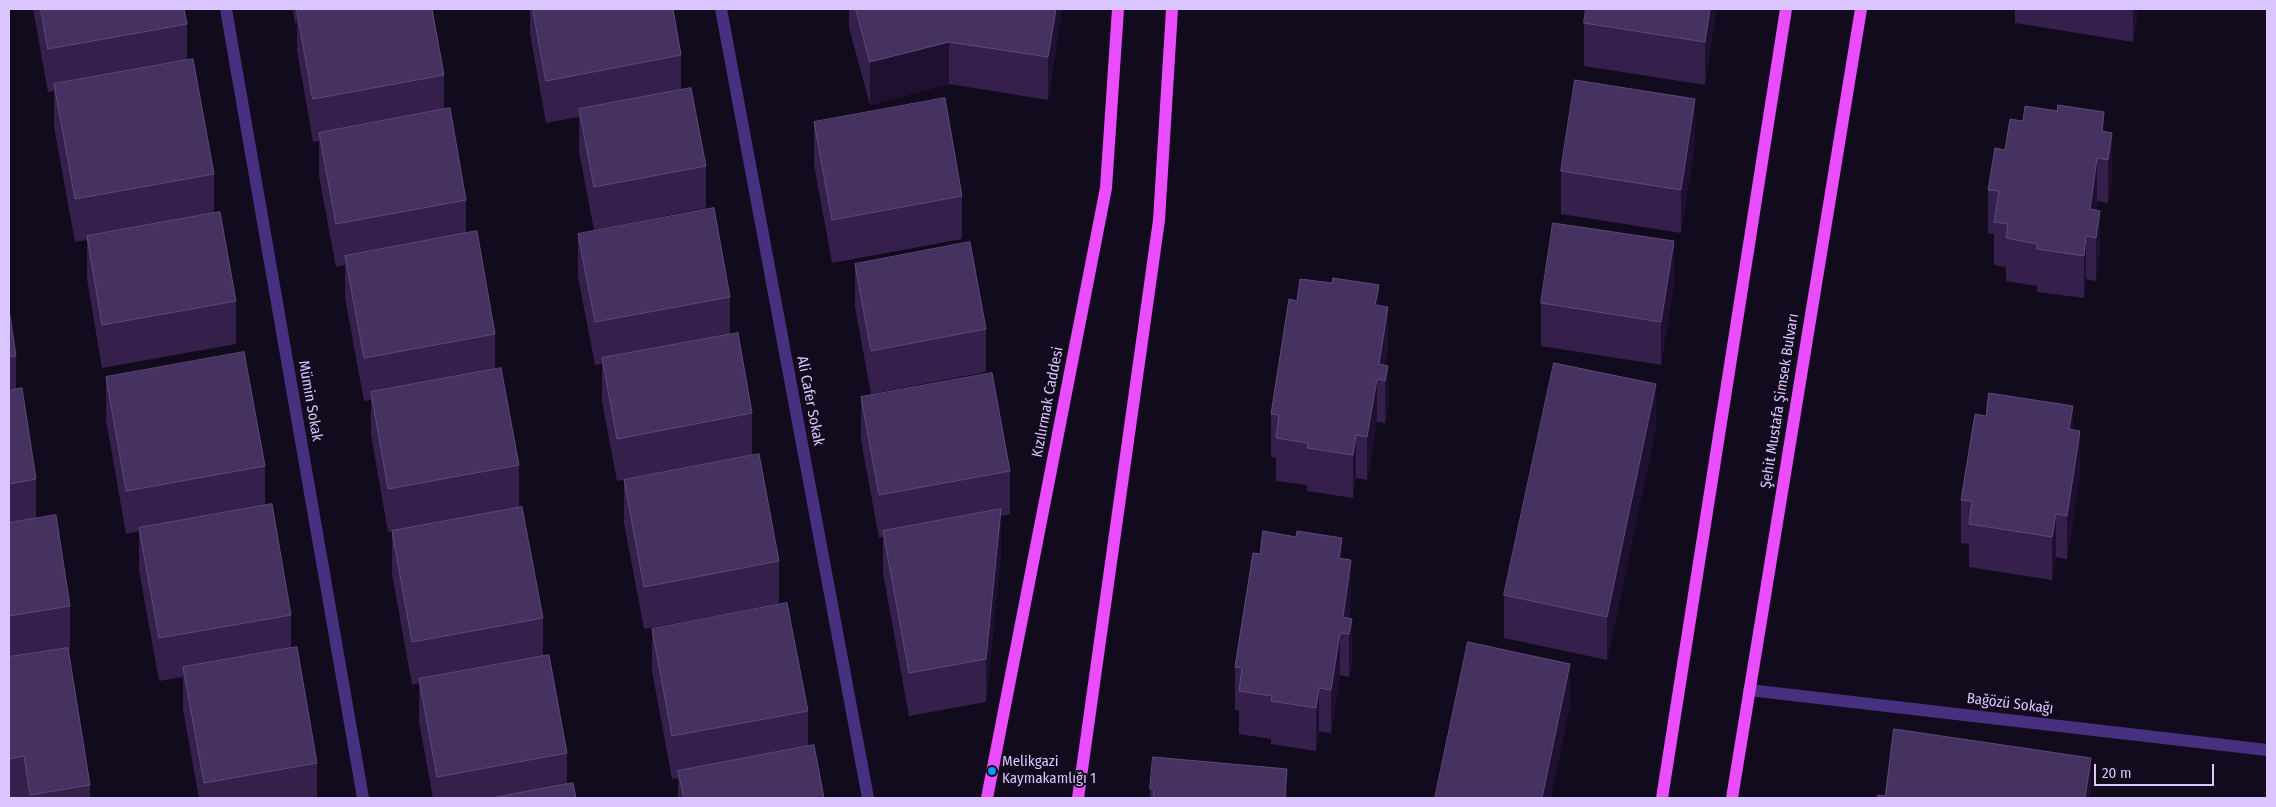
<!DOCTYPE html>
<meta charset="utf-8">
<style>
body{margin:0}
#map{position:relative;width:2276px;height:807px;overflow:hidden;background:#120a1d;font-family:"Fira Sans Condensed",sans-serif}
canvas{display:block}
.frame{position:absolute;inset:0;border:10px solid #dbc5ff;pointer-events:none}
.scale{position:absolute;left:2094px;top:764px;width:120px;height:22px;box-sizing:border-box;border:2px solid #dbc5ff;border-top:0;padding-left:6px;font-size:15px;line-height:18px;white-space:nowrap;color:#dbc5ff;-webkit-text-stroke:4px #120a1d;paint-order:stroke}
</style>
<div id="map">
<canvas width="2276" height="807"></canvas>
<div class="frame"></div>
<div class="scale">20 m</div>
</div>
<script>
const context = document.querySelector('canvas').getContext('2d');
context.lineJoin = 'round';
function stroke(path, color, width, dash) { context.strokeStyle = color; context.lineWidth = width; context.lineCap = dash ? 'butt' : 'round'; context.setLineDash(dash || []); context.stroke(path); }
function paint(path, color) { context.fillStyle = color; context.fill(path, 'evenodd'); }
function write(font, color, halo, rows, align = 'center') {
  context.font = font + ' "Fira Sans Condensed",sans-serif'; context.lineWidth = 4; context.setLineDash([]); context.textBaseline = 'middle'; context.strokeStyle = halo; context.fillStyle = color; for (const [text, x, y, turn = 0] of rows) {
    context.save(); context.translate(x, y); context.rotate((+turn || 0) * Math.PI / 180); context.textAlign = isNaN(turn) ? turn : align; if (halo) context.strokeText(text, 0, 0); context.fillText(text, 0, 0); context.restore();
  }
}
stroke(new Path2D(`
 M 226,9 L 363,798
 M 721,9 L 868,798
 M 1749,690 L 2267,750`), '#483080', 12);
stroke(new Path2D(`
 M 987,798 L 1106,188 L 1118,9
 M 1078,798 L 1159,220 L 1172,9
 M 1662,798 L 1786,9
 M 1732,798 L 1861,9`), '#ea4cff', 12);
paint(new Path2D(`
 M 33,9 L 184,9 L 187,24 L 187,60 L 214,174 L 214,213 L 236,301 L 236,344 L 102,368 L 87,279 L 87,240 L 75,242 L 54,127 L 54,91 L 48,92 Z
 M 293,9 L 432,9 L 444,75 L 444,109 L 466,200 L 466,233 L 495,334 L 495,369 L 519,465 L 519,507 L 543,618 L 543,656 L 567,753 L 567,784 L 576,798 L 433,798 L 419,722 L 419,683 L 412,685 L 392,574 L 392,531 L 388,532 L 371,435 L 371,400 L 364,401 L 345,298 L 345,265 L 336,267 L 319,176 L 319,141 L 313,142 L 297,50 L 297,23 L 295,23 Z
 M 530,9 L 673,9 L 681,55 L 681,90 L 706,166 L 706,208 L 594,230 L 579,152 L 579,117 L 546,123 L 530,34 Z
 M 849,9 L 1062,9 L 1048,100 L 949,84 L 870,105 L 849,28 Z
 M 1716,9 L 1705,85 L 1584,66 L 1584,23 Z
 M 2015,9 L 2138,9 L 2133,42 L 2015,23 Z
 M 814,122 L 962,196 L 962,239 L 832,263 L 814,165 Z
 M 2104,132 L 2112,175 L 2108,203 L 2097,201 L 2096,210 L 2100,254 L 2096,281 L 2086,279 L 2084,298 L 2037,292 L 2037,286 L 2006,281 L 2006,267 L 1994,265 L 1994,234 L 1988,233 L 1988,190 L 2005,150 Z
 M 1695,142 L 1681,233 L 1561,214 L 1561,171 Z
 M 578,234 L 730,297 L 730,334 L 752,413 L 752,456 L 617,481 L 602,401 L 602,364 L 595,365 L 578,277 Z
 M 855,264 L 986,329 L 986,372 L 871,394 L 855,307 Z
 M 1674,284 L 1661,365 L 1541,346 L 1541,303 Z
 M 1297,301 L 1379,305 L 1388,350 L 1385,365 L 1388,409 L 1385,423 L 1377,422 L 1367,480 L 1356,478 L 1353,498 L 1307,491 L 1307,485 L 1276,481 L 1276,458 L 1271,457 L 1271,414 Z
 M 9,309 L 16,356 L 16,389 L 36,479 L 36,518 L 70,606 L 70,649 L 68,649 L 90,785 L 90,798 L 9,798 Z
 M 106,377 L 265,466 L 265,505 L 291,615 L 291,648 L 317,763 L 317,798 L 199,798 L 183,710 L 183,677 L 159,681 L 139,570 L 139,531 L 126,534 L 106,420 Z
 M 861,397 L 1010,471 L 1010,514 L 1001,516 L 1001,552 L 986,702 L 909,716 L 883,573 L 883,537 L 879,538 L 861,440 Z
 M 1656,427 L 1607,660 L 1504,638 L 1504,595 Z
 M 2073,429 L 2080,473 L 2067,559 L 2056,557 L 2052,580 L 1969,567 L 1969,544 L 1961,543 L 1961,500 Z
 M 624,480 L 779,561 L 779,604 L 644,629 L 624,523 Z
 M 1260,554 L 1342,558 L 1351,603 L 1349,618 L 1352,662 L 1349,677 L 1340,675 L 1331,733 L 1319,731 L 1316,751 L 1271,744 L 1271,739 L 1239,734 L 1239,711 L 1235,710 L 1235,667 Z
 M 652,629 L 808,711 L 808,746 L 824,798 L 678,798 L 678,778 L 672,779 L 652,671 Z
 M 1150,789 L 1287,798 L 1150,798 Z`), '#35204c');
paint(new Path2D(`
 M 1056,9 L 1062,9 L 1048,100 L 1048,57 Z
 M 1710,9 L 1716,9 L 1705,85 L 1705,42 Z
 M 2133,9 L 2138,9 L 2133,42 Z
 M 949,42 L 949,84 L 870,105 L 870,62 Z
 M 1695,99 L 1695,142 L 1681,233 L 1681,190 Z
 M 2104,112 L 2104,155 L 2102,131 Z
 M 2112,133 L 2112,175 L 2108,203 L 2108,160 Z
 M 2097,158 L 2097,201 L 2092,237 L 2090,209 Z
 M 2100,211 L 2100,254 L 2096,281 L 2096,238 Z
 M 2086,236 L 2086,279 L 2084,298 L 2084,256 Z
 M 1674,241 L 1674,284 L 1661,365 L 1661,322 Z
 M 1379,285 L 1379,328 L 1375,305 Z
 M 1388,307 L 1388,350 L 1383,380 L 1379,364 Z
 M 1388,366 L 1388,409 L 1385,423 L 1385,381 Z
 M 1377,379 L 1377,422 L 1367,480 L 1367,437 Z
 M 1656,384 L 1656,427 L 1607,660 L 1607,617 Z
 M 2073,406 L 2073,449 L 2069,429 Z
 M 2080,431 L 2080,473 L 2067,559 L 2067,516 Z
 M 1356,435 L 1356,478 L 1353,498 L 1353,455 Z
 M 1001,509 L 1001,552 L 986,702 L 986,659 Z
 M 2056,514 L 2056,557 L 2052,580 L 2052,537 Z
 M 1342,538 L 1342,581 L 1339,558 Z
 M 1351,560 L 1351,603 L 1347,634 L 1343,617 Z
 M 1352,619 L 1352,662 L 1349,677 L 1349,634 Z
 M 1340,633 L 1340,675 L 1331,733 L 1331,690 Z
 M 1570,664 L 1570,707 L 1551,798 L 1542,798 Z
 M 1319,688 L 1319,731 L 1316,751 L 1316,708 Z
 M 2091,758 L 2091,793 L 2090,798 L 2085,798 Z
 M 1287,769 L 1287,798 L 1285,798 Z`), '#1f1031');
const building = new Path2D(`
 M 41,9 L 184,9 L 187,24 L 48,49 Z
 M 297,9 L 432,9 L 444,75 L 313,99 Z
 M 533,9 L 673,9 L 681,55 L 546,81 Z
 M 856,9 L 1056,9 L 1048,57 L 949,42 L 870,62 Z
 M 1586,9 L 1710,9 L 1705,42 L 1584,23 Z
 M 193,59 L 214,174 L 75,199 L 54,84 Z
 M 1575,80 L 1695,99 L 1681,190 L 1561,171 Z
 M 691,88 L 706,166 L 594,187 L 579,109 Z
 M 945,98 L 962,196 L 832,220 L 814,122 Z
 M 2058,105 L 2104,112 L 2102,131 L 2112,133 L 2108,160 L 2097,158 L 2090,209 L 2100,211 L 2096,238 L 2086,236 L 2084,256 L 2037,249 L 2037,244 L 2006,238 L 2008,224 L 1994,222 L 1999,191 L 1988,190 L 1995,148 L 2005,150 L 2010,119 L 2023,121 L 2025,106 L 2057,111 Z
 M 450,108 L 466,200 L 336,224 L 319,133 Z
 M 714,208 L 730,297 L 595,322 L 578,234 Z
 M 220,212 L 236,301 L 102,325 L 87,236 Z
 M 1553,223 L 1674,241 L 1661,322 L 1541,303 Z
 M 477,231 L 495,334 L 364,358 L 345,256 Z
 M 970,242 L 986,329 L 871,351 L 855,264 Z
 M 1333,278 L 1379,285 L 1375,305 L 1388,307 L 1379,364 L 1388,366 L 1385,381 L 1377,379 L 1367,437 L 1356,435 L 1353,455 L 1307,448 L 1308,443 L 1276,438 L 1279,415 L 1271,414 L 1289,299 L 1297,301 L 1300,279 L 1332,283 Z
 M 9,309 L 16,356 L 9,357 Z
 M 738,333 L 752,413 L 617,439 L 602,358 Z
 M 244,352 L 265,466 L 126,491 L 106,377 Z
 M 1554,363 L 1656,384 L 1607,617 L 1504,595 Z
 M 501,368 L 519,465 L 388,489 L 371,392 Z
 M 992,373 L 1010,471 L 879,495 L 861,397 Z
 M 22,388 L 36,479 L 9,484 L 9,391 Z
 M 1989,393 L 2073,406 L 2069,429 L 2080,431 L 2067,516 L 2056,514 L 2052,537 L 1969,524 L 1972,501 L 1961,500 L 1975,414 L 1986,416 Z
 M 759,454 L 779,561 L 644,587 L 624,480 Z
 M 272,504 L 291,615 L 159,638 L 139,528 Z
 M 522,507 L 543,618 L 412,642 L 392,531 Z
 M 1001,509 L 986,659 L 909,673 L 883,531 Z
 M 56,515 L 70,606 L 9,616 L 9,523 Z
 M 1263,531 L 1296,537 L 1297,531 L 1342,538 L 1339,558 L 1351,560 L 1343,617 L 1352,619 L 1349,634 L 1340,633 L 1331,690 L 1319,688 L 1316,708 L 1271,701 L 1272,696 L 1239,691 L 1242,668 L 1235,667 L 1253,553 L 1260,554 Z
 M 787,603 L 808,711 L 672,736 L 652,629 Z
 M 1468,642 L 1570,664 L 1542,798 L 1435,798 Z
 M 297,647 L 317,763 L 204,783 L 183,667 Z
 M 68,648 L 90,785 L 30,795 L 24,756 L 9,759 L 9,657 Z
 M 549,655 L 567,753 L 437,777 L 419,679 Z
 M 1894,729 L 2091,758 L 2085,798 L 1877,798 L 1878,795 L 1885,796 Z
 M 814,745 L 824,798 L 684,798 L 678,771 Z
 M 1153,757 L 1287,769 L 1285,798 L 1153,798 L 1154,789 L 1150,789 Z
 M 573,783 L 576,798 L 492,798 Z`);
paint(building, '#463260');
stroke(building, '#5e4979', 1);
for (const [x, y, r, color] of [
 [992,771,5,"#009af0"]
]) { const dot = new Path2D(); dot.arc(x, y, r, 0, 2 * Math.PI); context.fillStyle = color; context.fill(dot); stroke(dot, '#120a1d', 2); }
write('15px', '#dbc5ff', '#120a1d', [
 ["Mümin Sokak",310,401,80],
 ["Ali Cafer Sokak",810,401,79],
 ["Şehit Mustafa Şimsek Bulvarı",1780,401,-81],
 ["Kızılırmak Caddesi",1048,402,-79],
 ["Bağözü Sokağı",2010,704,7]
]);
write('15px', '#dbc5ff', '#120a1d', [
 ["Melikgazi",1002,762],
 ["Kaymakamlığı 1",1002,779]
], 'left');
</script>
